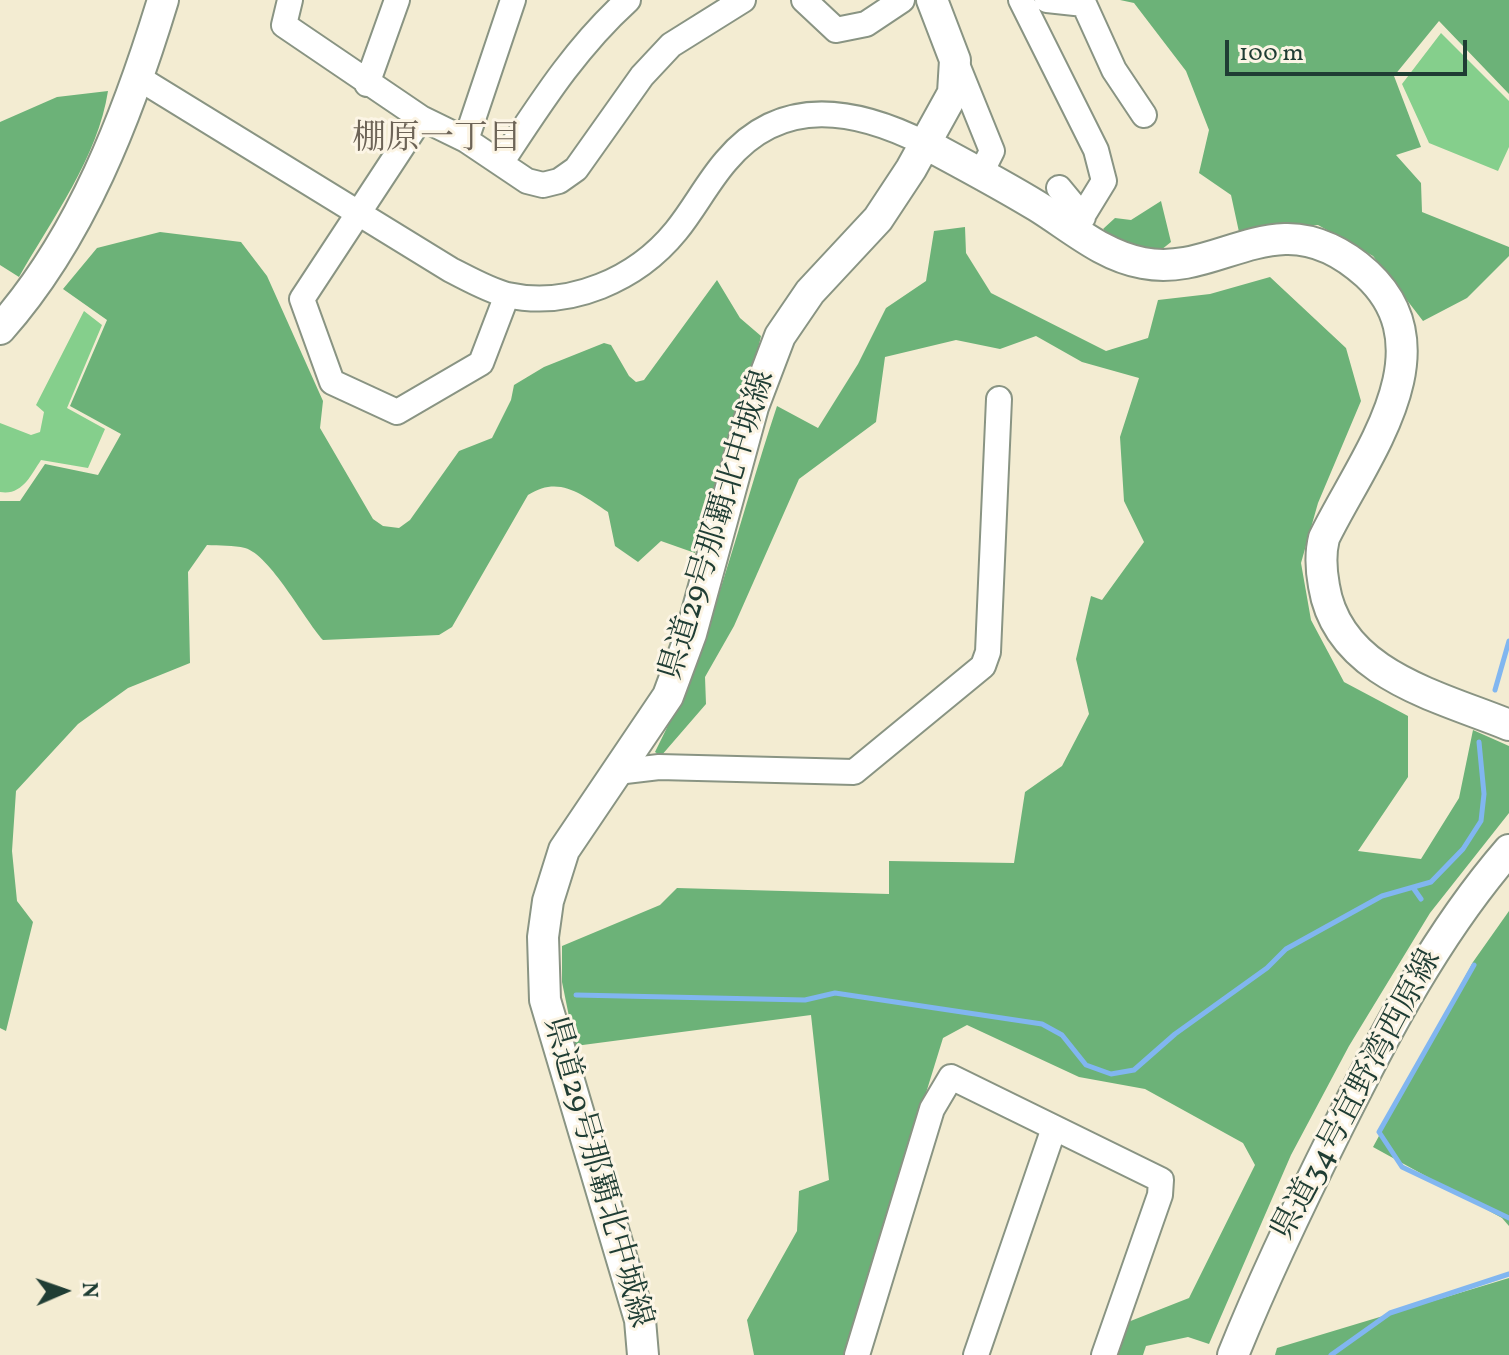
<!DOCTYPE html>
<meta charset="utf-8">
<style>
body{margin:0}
#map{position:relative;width:1509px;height:1355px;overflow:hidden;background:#f3ecd2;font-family:Vollkorn,serif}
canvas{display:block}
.north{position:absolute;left:24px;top:1251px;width:80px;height:80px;-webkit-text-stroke:6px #fcf5e5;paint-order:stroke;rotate:88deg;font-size:22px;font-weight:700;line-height:32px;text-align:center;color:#1f3d34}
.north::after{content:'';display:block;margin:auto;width:28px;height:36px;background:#1f3d34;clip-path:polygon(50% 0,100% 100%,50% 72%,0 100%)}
.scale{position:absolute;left:1225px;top:40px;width:242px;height:36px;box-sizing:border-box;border:4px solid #1f3d34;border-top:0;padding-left:10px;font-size:24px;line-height:28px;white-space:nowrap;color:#1f3d34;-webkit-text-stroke:6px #fcf5e5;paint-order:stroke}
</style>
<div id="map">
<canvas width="1509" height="1355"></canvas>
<div class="north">N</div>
<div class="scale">100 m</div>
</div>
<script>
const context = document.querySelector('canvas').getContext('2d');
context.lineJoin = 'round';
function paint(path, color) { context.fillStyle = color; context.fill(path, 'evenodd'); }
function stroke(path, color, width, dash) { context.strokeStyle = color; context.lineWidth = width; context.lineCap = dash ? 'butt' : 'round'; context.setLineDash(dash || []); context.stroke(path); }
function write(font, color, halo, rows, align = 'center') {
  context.font = font + ' Vollkorn,"Noto Serif JP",serif'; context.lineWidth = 6; context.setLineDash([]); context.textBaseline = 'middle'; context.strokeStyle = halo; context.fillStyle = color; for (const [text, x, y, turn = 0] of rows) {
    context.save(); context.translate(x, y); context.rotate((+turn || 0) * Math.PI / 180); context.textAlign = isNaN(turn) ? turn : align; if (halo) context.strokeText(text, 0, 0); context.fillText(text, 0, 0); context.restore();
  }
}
paint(new Path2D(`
 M 1441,33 L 1509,101 L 1509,147 L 1498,171 L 1429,143 L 1402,84 Z
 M 84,311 L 102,325 L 67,408 L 105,429 L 88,468 L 41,460 C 31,475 22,496 0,492 L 0,423 L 31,435 L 40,432 L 44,412 L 36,405 Z`), '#85cf8c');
paint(new Path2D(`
 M 1120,0 L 1509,0 L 1509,94 L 1439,21 L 1394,76 L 1421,147 L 1396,155 L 1421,183 L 1422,212 L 1509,247 L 1509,256 L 1467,298 L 1423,321 L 1373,256 L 1318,225 L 1239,232 L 1231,195 L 1199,173 L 1209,130 L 1186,71 L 1134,3 Z
 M 108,91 C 98,157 52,219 19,277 L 0,265 L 0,122 L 57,97 Z
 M 1161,201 L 1171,242 L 1161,250 L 1122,245 L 1103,229 L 1115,218 L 1131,220 Z
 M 965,227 L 966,253 L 991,293 L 1106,351 L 1148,338 L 1158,300 L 1210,294 L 1270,277 L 1346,348 L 1361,401 L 1318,503 L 1301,563 L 1311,620 L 1344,682 L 1408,716 L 1408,777 L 1358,851 L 1421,859 L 1459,798 L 1473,730 L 1509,746 L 1509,813 L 1430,913 L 1349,1046 L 1291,1155 L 1209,1344 L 1188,1337 L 1146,1346 L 1143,1355 L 1116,1355 L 1128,1322 L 1189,1298 L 1255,1165 L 1243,1143 L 1145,1089 L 1079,1077 L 967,1025 L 943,1038 L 845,1355 L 754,1355 L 747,1320 L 797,1231 L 799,1191 L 829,1180 L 811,1015 L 575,1046 L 562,982 L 562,946 L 660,905 L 677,888 L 889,894 L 889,861 L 1014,863 L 1025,792 L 1062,766 L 1089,714 L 1076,659 L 1091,596 L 1102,600 L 1144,542 L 1124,501 L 1120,437 L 1139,378 L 1082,362 L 1036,336 L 1000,349 L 956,340 L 885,357 L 876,422 L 799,479 L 734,626 L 705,677 L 706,704 L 661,756 L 655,752 C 712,642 738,523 777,406 L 818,428 L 858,364 L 886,308 L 926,281 L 934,231 Z
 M 160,232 L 241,242 L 267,276 L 323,401 L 320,428 L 373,519 L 383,526 L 399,528 L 410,520 L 459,451 L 492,438 L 511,400 L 514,385 L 544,367 L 604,343 L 611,345 L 629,376 L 636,382 L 644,380 L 717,280 L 740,318 L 761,336 C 745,410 715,480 695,553 L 661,541 L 638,562 L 615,546 L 608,512 C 581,494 559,475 528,495 L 452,627 L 439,635 L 323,640 C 304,619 270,555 245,548 C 234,545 219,546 207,545 L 188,572 L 190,663 L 128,688 L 78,724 L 16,791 L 12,851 L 17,901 L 33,922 L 6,1031 L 0,1028 L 0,501 L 20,501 L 45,464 L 98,475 L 121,434 L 70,406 L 107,320 L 63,289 L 97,248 Z
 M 1509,911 L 1509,1226 L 1502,1218 L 1373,1147 L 1473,962 Z
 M 1509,1278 L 1509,1355 L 1275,1355 L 1277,1348 Z`), '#6cb278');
stroke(new Path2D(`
 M 1495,690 L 1509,641
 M 1414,889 L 1421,899
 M 1474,965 L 1379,1132 L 1402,1167 L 1509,1218
 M 576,995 L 805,1000 L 835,993 L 1042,1024 L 1062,1035 L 1086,1065 L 1111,1074 L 1134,1070 L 1175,1034 L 1267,968 L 1286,949 L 1382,896 L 1431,882 L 1463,849 L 1481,821 L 1484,794 L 1479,742
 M 1331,1355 L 1390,1313 L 1509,1274`), '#81b6f0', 5);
const minor = new Path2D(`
 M 290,0 L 284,25 L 421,118 L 466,140 L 527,181 L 543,185 L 559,181 L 576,169 L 642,76 L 671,45 L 743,0
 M 804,0 L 836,30 L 866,24 L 902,0
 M 1021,0 L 1096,150 L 1104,181 L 1074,230
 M 1047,0 L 1084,4 L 1114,70 L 1144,115
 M 956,62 L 992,151 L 981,173
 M 137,77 L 451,270 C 469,279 488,290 507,295 C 570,309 637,279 676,231 C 694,209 707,183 726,161 C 782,94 857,109 926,144
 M 367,84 L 397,0
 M 421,118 L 302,299 L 332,382 L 397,412 L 481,363 L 507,295
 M 466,140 L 513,0
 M 501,163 C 540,104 575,48 628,0
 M 1059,188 L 1083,217
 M 617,772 L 659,767 L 854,772 L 983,666 L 988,652 L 999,399
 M 857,1355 L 932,1109 L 951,1077 L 1161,1180 L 1160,1195 L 1104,1355
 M 976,1355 L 1054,1128`);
const major = new Path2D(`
 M 926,144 C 963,164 1001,184 1037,206 C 1071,227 1103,256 1143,263 C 1195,273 1235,241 1285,239 C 1316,238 1345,254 1367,274 C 1451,352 1361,461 1324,538 C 1320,554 1321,570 1324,586 C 1338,674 1438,696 1509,725
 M 0,329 C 81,238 128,115 163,0
 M 643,1355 L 640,1320 L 545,1000 L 543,937 L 548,901 L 564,850 L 668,696 L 691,634 L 753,407 L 780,336 L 810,292 L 878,219 L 911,169 L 953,93 L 955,60 L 932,0
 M 1233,1355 C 1264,1278 1300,1203 1337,1129 C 1386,1031 1437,933 1509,850`);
stroke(minor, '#899483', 28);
stroke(major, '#899483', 34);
stroke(minor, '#fff', 24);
stroke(major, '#fff', 30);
write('32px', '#1f3d34', '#fcf5e5', [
 ["県道29号那覇北中城線",720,526,-73],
 ["県道34号宜野湾西原線",1359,1096,-62],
 ["県道29号那覇北中城線",595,1173,74]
]);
write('34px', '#6d6457', '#fcf5e5', [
 ["棚原一丁目",437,142]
]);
</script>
